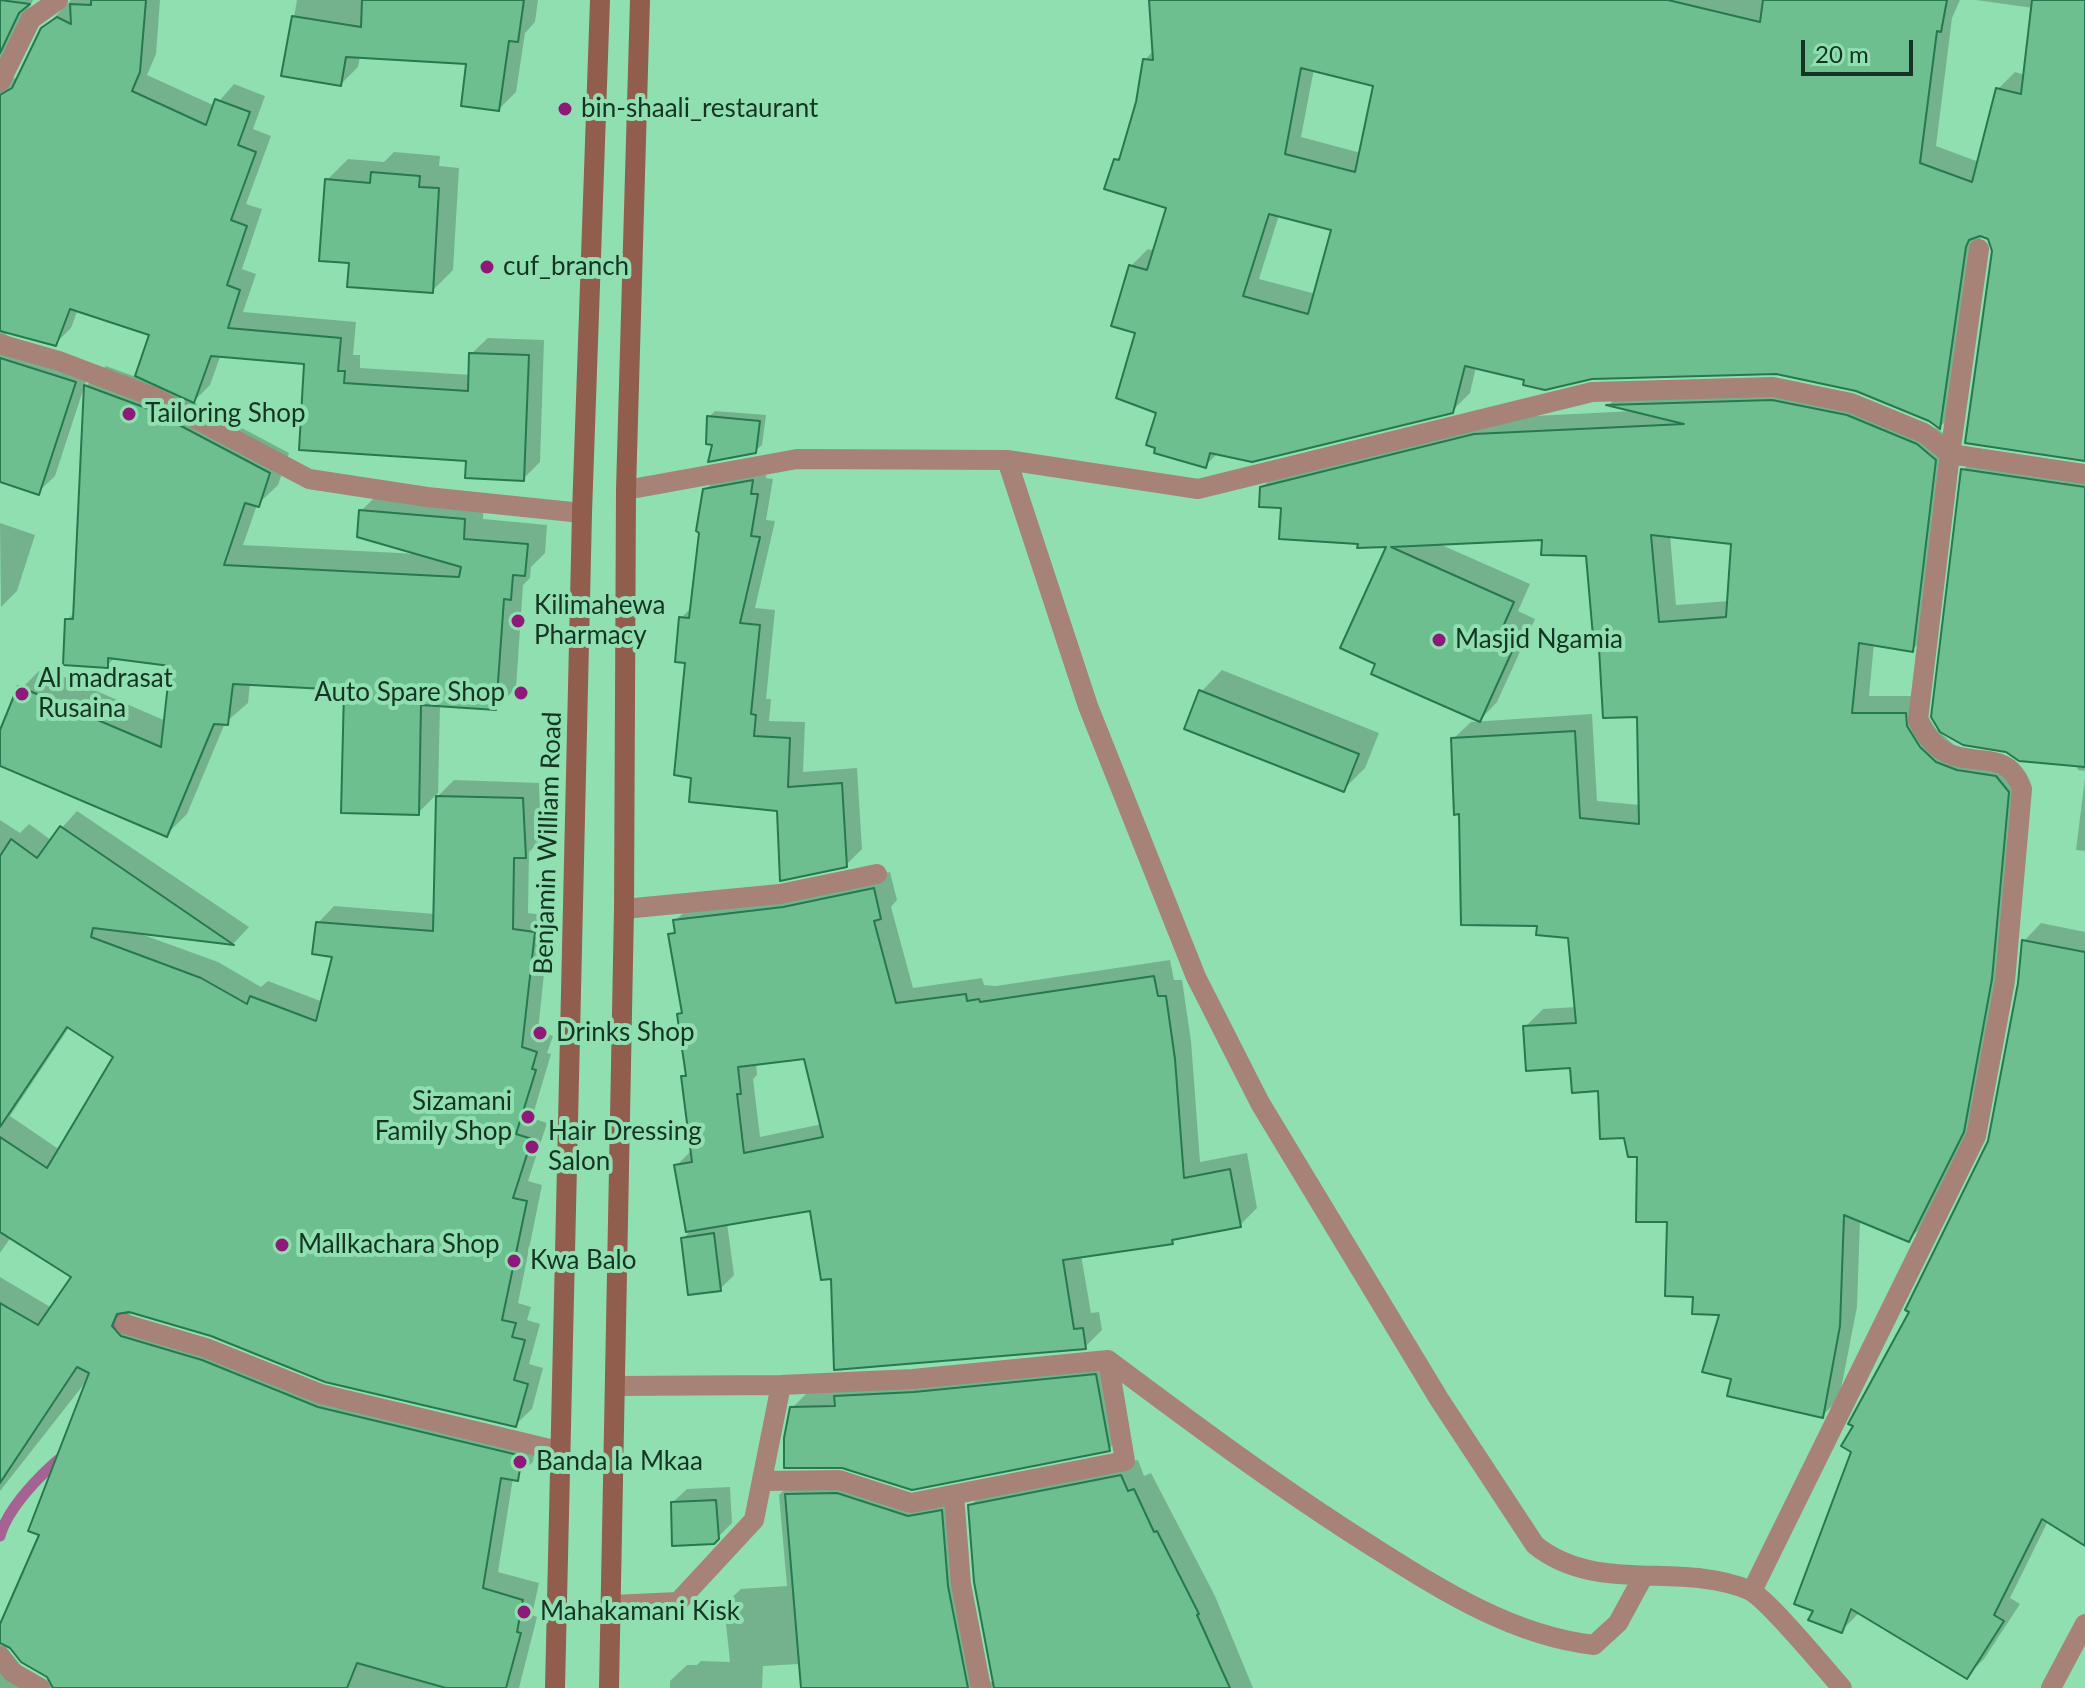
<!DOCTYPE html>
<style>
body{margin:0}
#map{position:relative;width:2085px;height:1688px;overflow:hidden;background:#90dfb1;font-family:Lato,sans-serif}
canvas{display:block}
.scale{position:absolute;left:1801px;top:40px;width:112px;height:36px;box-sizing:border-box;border:4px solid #143523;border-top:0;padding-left:10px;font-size:24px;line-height:28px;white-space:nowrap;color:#143523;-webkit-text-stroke:6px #90dfb1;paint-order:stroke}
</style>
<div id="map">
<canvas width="2085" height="1688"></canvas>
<div class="scale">20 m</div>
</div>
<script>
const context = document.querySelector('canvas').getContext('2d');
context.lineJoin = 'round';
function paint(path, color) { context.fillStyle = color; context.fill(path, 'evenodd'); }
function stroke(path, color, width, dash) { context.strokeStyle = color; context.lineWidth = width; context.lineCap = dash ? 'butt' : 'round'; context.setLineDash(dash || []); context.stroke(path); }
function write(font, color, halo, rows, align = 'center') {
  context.font = font + ' Lato,sans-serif'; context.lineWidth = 8; context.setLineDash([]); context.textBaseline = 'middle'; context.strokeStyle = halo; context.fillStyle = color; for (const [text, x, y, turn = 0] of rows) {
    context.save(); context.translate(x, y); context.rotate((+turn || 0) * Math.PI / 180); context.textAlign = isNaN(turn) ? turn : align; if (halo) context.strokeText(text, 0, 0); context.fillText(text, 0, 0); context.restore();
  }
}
paint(new Path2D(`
 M 0,0 L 33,0 L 4,59 L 10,77 L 18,79 L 43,29 L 71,0 L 160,0 L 156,54 L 147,75 L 215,106 L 234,84 L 265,96 L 253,129 L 271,136 L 246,204 L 262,209 L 242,269 L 256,274 L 243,312 L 356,322 L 353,355 L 360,355 L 360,368 L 471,375 L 471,354 L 488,338 L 544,340 L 540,462 L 523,479 L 468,459 L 306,362 L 221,354 L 210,385 L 193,402 L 289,453 L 278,485 L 257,505 L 243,545 L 418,554 L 361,511 L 381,491 L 484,500 L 483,519 L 547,525 L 545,553 L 531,567 L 530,578 L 523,585 L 516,688 L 496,708 L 440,704 L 438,796 L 454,780 L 539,783 L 541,840 L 529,852 L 528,913 L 550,916 L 538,1031 L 553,1036 L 547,1053 L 551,1054 L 532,1118 L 547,1123 L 528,1181 L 542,1185 L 518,1303 L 531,1307 L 527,1320 L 540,1324 L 529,1364 L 543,1368 L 532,1409 L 515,1425 L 129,1310 L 131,1316 L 333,1390 L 537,1440 L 533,1462 L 513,1478 L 498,1572 L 539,1583 L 532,1615 L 537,1617 L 519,1688 L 0,1688 L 0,1627 L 41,1534 L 88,1379 L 0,1491 L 0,1277 L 52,1308 L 73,1277 L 11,1237 L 0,1253 L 0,820 L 20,833 L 29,824 L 51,840 L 77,811 L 249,927 L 234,943 L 138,933 L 218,962 L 261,987 L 268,981 L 323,1002 L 335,955 L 318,923 L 334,906 L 435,914 L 438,793 L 418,813 L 346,688 L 250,683 L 248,703 L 225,723 L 187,814 L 167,834 L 0,764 L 0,735 L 18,692 L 39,671 L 50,671 L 166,721 L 172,664 L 115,657 L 107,666 L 67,620 L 75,612 L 86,386 L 106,366 L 136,377 L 152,333 L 78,309 L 71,328 L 55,344 L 1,329 L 12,340 L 91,366 L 55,476 L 38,492 L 0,480 ZM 70,1026 L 115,1057 L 60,1150 L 10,1116 ZM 3,1639 L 49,1676 L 52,1683 L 22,1667 L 1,1641 Z
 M 297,0 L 538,0 L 535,22 L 525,33 L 516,92 L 499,109 L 468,62 L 360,56 L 358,67 L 341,84 L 284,74 Z
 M 1151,0 L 1960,0 L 1952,18 L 1936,146 L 1979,162 L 1998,89 L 2015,72 L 2025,75 L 2033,8 L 1976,0 L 2085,0 L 2085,459 L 1967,441 L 1993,243 L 1981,236 L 1957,410 L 1940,427 L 1856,389 L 1776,372 L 1527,378 L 1476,367 L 1470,393 L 1452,411 L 1218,453 L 1205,466 L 1158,412 L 1138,332 L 1131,266 L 1148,249 L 1155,251 L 1169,207 L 1116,160 L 1124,151 L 1138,103 L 1145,60 L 1154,50 ZM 1314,69 L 1375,84 L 1361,153 L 1301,137 ZM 1279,215 L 1333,229 L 1316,294 L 1259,279 Z
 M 394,152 L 440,156 L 439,166 L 459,168 L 453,270 L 432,291 L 351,261 L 327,180 L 348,159 L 384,162 Z
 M 1625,388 L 1865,399 L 1938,429 L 1953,442 L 1930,633 L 1912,650 L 1874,643 L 1869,696 L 1923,696 L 1923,708 L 1936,729 L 1954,745 L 1976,753 L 2014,760 L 2025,774 L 2009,960 L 1980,1112 L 1926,1222 L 1909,1240 L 1860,1220 L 1857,1307 L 1839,1399 L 1822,1416 L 1733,1378 L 1721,1313 L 1695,1295 L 1669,1220 L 1639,1155 L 1600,1089 L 1525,1027 L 1543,1009 L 1576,1007 L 1570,936 L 1539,924 L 1461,812 L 1453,739 L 1471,722 L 1592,714 L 1597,801 L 1640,805 L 1639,714 L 1601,646 L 1587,555 L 1544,538 L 1437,543 L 1530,584 L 1518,611 L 1535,619 L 1497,702 L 1480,720 L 1377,663 L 1389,545 L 1360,542 L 1283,506 L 1262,488 L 1279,470 L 1493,418 L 1634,411 L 1610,404 ZM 1670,535 L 1733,542 L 1729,601 L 1676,605 Z
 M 715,411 L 766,415 L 762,445 L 755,451 L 709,417 Z
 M 1980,453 L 2085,468 L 2085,771 L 2078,770 L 1963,470 Z
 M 767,466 L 766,478 L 773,479 L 766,520 L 775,521 L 755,608 L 775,610 L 766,699 L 771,699 L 769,721 L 805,722 L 803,772 L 857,768 L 862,849 L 846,865 L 779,809 L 693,776 L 681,618 L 692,607 L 705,490 L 722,474 Z
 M 0,523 L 35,535 L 17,591 L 1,607 Z
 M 1222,670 L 1379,733 L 1365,768 L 1344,789 L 1201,692 Z
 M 2085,778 L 2085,851 L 2076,850 Z
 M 890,872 L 897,900 L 891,907 L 913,988 L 982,978 L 984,985 L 996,986 L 1170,960 L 1174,980 L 1182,980 L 1191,1041 L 1200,1162 L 1247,1153 L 1257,1208 L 1240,1225 L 1177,1237 L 1172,1242 L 1081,1255 L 1091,1313 L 1099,1312 L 1102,1330 L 1085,1347 L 833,1276 L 812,1209 L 727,1223 L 734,1275 L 720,1289 L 683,1239 L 692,1229 L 676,1166 L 693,1149 L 684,1077 L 688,1073 L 680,1014 L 684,1010 L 670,935 L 676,929 L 675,921 L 692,904 L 801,891 ZM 805,1056 L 822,1124 L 760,1137 L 753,1079 L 757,1075 L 756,1062 Z
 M 2041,923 L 2085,932 L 2085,1544 L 2048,1521 L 2010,1598 L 2020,1604 L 1984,1659 L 1967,1676 L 1860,1612 L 1842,1630 L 1911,1311 L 1990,1142 L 2020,984 L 2024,941 Z
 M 1111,1359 L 1125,1433 L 1109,1449 L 792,1408 L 808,1392 Z
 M 1138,1460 L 1144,1476 L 1151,1473 L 1215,1596 L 1253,1688 L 876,1688 L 870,1660 L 763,1666 L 762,1688 L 670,1688 L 670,1681 L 687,1665 L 697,1665 L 701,1661 L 730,1662 L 724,1605 L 741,1589 L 787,1586 L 779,1495 L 796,1478 L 925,1500 L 958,1495 L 964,1569 L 988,1681 L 995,1683 L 970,1506 L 987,1489 Z
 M 730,1487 L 732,1523 L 713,1542 L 673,1502 L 687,1489 Z`), '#0003');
stroke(new Path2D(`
 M 107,1333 L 130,1302
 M 0,1536 C 8,1507 42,1473 64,1455`), '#a46393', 11);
const building = new Path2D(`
 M 0,0 L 30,4 L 19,13 L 0,53 Z
 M 91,0 L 146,0 L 140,72 L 132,91 L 206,125 L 215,99 L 250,112 L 238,145 L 256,152 L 231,220 L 247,226 L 227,285 L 240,290 L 228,328 L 341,338 L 338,371 L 345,371 L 344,383 L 468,391 L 469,353 L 529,355 L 524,481 L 465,478 L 466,461 L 299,450 L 304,364 L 211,356 L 194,403 L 135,376 L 149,335 L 70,309 L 56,346 L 0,331 L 0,95 L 12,88 L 41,28 L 57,17 L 71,24 L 70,4 L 91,5 Z
 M 362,0 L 524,0 L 518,42 L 509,41 L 499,111 L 461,106 L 466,64 L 346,57 L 341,86 L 281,76 L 292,16 L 361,27 Z
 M 1149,0 L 1668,0 L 1760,22 L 1763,0 L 1947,0 L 1941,32 L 1937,31 L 1920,163 L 1972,182 L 1996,88 L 2021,94 L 2032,0 L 2085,0 L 2085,461 L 1965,443 L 1992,251 L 1988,239 L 1980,236 L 1969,240 L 1966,247 L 1940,429 L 1929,421 L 1856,391 L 1776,374 L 1592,379 L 1545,390 L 1523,385 L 1524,380 L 1465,366 L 1453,413 L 1252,462 L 1210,453 L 1206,468 L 1154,453 L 1155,448 L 1146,445 L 1156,413 L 1116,398 L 1135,333 L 1111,326 L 1129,265 L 1147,270 L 1166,208 L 1104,189 L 1114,159 L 1119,160 L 1136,102 L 1143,59 L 1153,60 ZM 1301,68 L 1373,86 L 1355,172 L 1285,154 ZM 1269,214 L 1331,230 L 1308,314 L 1243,296 Z
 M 371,172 L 420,176 L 419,187 L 439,188 L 433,293 L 347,287 L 349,263 L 319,261 L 325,179 L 370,183 Z
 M 0,358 L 76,382 L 39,495 L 0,482 Z
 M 84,385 L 149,409 L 270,473 L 259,507 L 245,503 L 224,565 L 459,577 L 461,567 L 357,537 L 359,510 L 465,519 L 464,539 L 528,544 L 525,576 L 513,575 L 511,600 L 504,599 L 496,710 L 421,705 L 419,815 L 341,813 L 344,690 L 233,684 L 228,725 L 214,724 L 167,837 L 0,766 L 0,730 L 18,686 L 161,747 L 170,666 L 108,658 L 108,668 L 63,665 L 65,619 L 73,619 Z
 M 1772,400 L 1847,415 L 1917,444 L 1936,460 L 1913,652 L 1859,643 L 1852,713 L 1906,713 L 1907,726 L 1920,747 L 1936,762 L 1957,770 L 1996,776 L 2009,792 L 1992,979 L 1964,1132 L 1909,1242 L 1844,1215 L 1840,1326 L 1823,1418 L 1727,1396 L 1731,1379 L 1702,1372 L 1719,1315 L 1692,1314 L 1693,1297 L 1665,1296 L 1667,1222 L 1636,1222 L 1637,1157 L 1628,1157 L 1624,1138 L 1600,1139 L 1598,1091 L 1572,1093 L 1570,1068 L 1526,1071 L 1523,1026 L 1576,1023 L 1568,938 L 1536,935 L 1537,926 L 1461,925 L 1459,814 L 1454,815 L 1451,738 L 1575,731 L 1580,818 L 1639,824 L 1637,717 L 1603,718 L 1599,648 L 1594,648 L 1586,556 L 1541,555 L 1542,540 L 1391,547 L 1514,602 L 1502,629 L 1519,636 L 1480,722 L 1371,674 L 1375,664 L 1340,648 L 1386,547 L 1357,548 L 1358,544 L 1279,539 L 1281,508 L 1259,507 L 1260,487 L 1474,434 L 1684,424 L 1606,405 ZM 1651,535 L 1731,544 L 1726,617 L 1659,622 Z
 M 707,416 L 760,421 L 756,453 L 708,462 L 712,445 L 706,444 Z
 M 1961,469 L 2085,487 L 2085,767 L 2019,761 L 2006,752 L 1963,745 L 1940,732 L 1931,717 Z
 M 753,480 L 751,494 L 758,494 L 751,536 L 760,537 L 740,623 L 760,625 L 751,714 L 756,715 L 754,736 L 790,738 L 788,787 L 842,783 L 847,867 L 780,881 L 777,811 L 689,802 L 691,778 L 674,775 L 685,663 L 675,662 L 679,617 L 689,618 L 699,533 L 696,531 L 703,489 Z
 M 1199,690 L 1359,754 L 1344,792 L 1184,729 Z
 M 436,796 L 523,798 L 526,858 L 514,858 L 513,929 L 535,932 L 522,1047 L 537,1052 L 532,1069 L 536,1070 L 516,1134 L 532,1139 L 513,1198 L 527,1201 L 502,1320 L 516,1323 L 512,1337 L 525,1340 L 514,1380 L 528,1384 L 516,1427 L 325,1382 L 211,1336 L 129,1312 L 117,1314 L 112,1326 L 121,1336 L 202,1360 L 318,1407 L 522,1456 L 518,1481 L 501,1478 L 483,1588 L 523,1600 L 517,1632 L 521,1633 L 506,1688 L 446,1688 L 357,1663 L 347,1688 L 53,1688 L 47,1677 L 21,1662 L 10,1648 L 0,1643 L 0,1624 L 39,1535 L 28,1531 L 89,1373 L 77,1367 L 0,1483 L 0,1303 L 38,1325 L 71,1277 L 0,1232 L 0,1137 L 47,1168 L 113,1057 L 67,1027 L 0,1127 L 0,856 L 11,839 L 37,858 L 60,826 L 234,945 L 93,928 L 91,937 L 201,978 L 247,1004 L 250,996 L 316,1021 L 332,957 L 312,954 L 316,922 L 433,931 Z
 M 874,888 L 881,919 L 874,921 L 896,1003 L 966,994 L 967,1001 L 979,999 L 980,1002 L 1154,976 L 1158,996 L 1166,996 L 1175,1059 L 1184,1178 L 1230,1169 L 1241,1227 L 1172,1240 L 1173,1244 L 1063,1260 L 1074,1329 L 1083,1328 L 1086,1349 L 834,1370 L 831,1279 L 821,1280 L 810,1211 L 686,1232 L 674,1165 L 692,1162 L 681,1076 L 686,1076 L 677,1014 L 682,1013 L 668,934 L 675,933 L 673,920 L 783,907 ZM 804,1059 L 823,1137 L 744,1153 L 737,1094 L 741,1094 L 738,1067 Z
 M 2022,940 L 2085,952 L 2085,1546 L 2042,1519 L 1994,1615 L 2004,1621 L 1967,1679 L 1851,1609 L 1842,1633 L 1808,1620 L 1813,1611 L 1794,1604 L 1851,1452 L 1841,1446 L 1853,1426 L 1848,1424 L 1909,1312 L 1905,1310 L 1988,1141 L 2018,983 Z
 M 714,1233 L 721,1291 L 688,1295 L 681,1238 Z
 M 1096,1374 L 1110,1451 L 912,1490 L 842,1468 L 784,1468 L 784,1438 L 790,1407 L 835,1406 L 834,1396 L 914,1392 Z
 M 1121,1475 L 1128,1491 L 1134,1489 L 1154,1532 L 1157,1531 L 1199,1614 L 1197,1615 L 1230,1688 L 994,1688 L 974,1582 L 968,1505 Z
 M 837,1493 L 908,1516 L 942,1510 L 948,1586 L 968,1688 L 801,1688 L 785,1494 Z
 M 716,1500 L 719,1539 L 714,1544 L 672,1546 L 671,1502 Z`);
paint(building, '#6dbf90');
stroke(building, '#26784f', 2);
stroke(new Path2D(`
 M 0,82 L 31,19 L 58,0
 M 1979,249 L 1950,454 L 2085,474
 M 0,344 L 59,361 L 154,397 L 309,479 L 427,497 L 582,513
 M 1007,460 L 1088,706 L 1196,977 L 1260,1103 L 1439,1399 L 1535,1545 C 1597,1595 1679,1561 1749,1590 C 1767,1598 1825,1669 1842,1688
 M 626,490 L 797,459 L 1007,460 L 1198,489 L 1592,392 L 1773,387 L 1851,403 L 1924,433 L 1950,454 L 1918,720 C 1949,788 2003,734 2022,789 L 2005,981 L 1976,1136 L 1752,1591
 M 624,909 L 780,894 L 877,874
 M 125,1324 L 206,1348 L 321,1394 L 558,1451
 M 616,1386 L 781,1385 L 913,1379 L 1108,1360 C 1195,1425 1281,1489 1373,1547 C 1441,1590 1513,1636 1594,1645 L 1618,1623 L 1643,1577
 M 762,1481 L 839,1480 L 911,1503 L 1125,1461 L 1108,1360
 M 954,1495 L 961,1584 L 981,1688
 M 613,1605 L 678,1602 L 754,1520 L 781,1385
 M 0,1656 L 12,1672 L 40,1688
 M 2051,1688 L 2085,1624`), '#a68277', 20);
stroke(new Path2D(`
 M 555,1688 L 582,513 L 600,0
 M 609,1688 L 624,909 L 626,490 L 640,0`), '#915e4e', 20);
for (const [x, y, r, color] of [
 [565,109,8,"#8f1979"],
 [487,267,8,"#8f1979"],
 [129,414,8,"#8f1979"],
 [518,621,8,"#8f1979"],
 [1439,640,8,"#8f1979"],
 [521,693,8,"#8f1979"],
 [22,694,8,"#8f1979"],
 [540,1033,8,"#8f1979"],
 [528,1117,8,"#8f1979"],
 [532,1147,8,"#8f1979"],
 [282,1245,8,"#8f1979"],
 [514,1261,8,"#8f1979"],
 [520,1462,8,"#8f1979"],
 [524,1612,8,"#8f1979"]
]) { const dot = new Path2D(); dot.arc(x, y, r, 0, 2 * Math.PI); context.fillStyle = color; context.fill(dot); stroke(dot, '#90dfb1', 3); }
write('26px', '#143523', '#90dfb1', [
 ["bin-shaali_restaurant",581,109],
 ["cuf_branch",503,267],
 ["Tailoring Shop",145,414],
 ["Kilimahewa",534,606],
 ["Pharmacy",534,636],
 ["Masjid Ngamia",1455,640],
 ["Al madrasat",38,679],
 ["Rusaina",38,709],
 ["Auto Spare Shop",505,693,"right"],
 ["Drinks Shop",556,1033],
 ["Sizamani",512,1102,"right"],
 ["Family Shop",512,1132,"right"],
 ["Hair Dressing",548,1132],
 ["Salon",548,1162],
 ["Mallkachara Shop",298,1245],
 ["Kwa Balo",530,1261],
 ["Banda la Mkaa",536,1462],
 ["Mahakamani Kisk",540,1612]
], 'left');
write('26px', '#143523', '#90dfb1', [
 ["Benjamin William Road",548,843,-88]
]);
</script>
